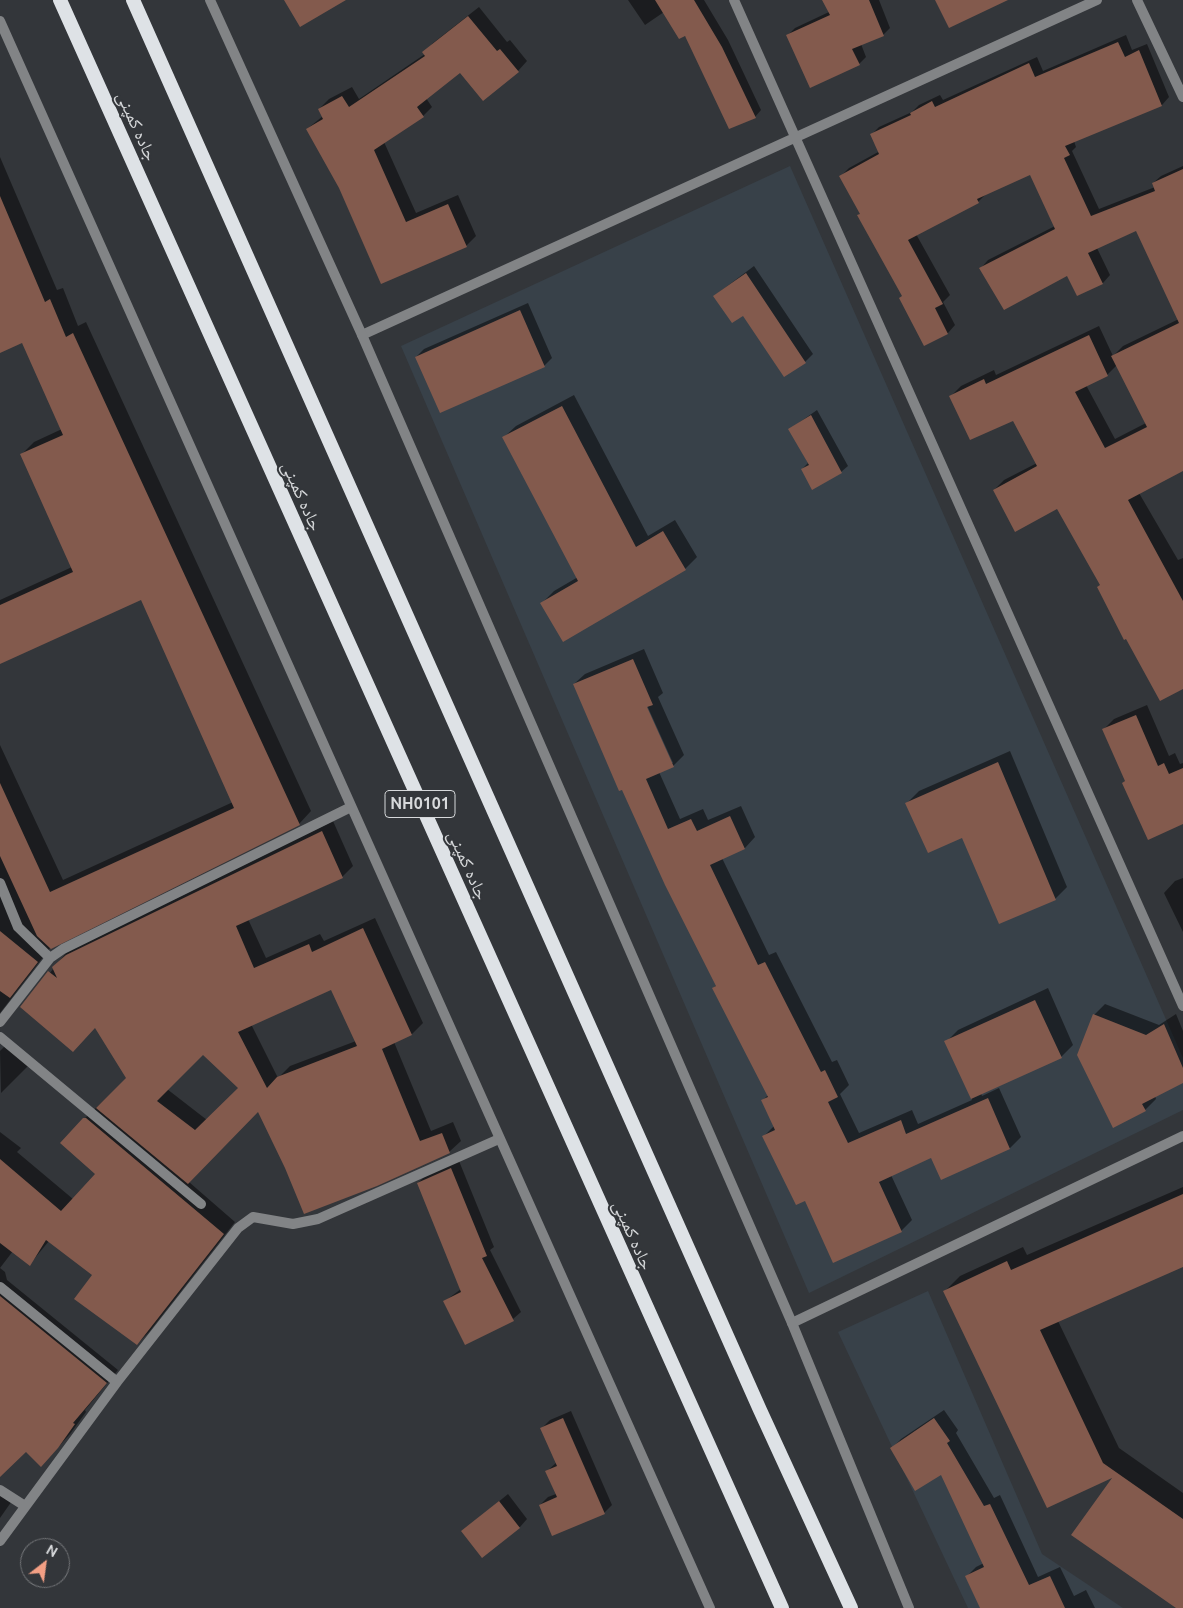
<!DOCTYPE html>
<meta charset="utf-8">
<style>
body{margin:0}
#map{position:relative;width:1183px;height:1608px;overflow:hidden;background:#33363a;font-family:Ubuntu,sans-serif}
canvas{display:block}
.north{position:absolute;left:20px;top:1538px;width:50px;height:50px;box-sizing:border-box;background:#33363a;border:1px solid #75777a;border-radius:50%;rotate:30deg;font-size:14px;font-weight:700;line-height:20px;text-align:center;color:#d7d9db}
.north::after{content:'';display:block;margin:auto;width:18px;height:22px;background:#f39f84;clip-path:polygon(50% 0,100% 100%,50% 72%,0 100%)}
</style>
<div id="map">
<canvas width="1183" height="1608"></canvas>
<div class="north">N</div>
</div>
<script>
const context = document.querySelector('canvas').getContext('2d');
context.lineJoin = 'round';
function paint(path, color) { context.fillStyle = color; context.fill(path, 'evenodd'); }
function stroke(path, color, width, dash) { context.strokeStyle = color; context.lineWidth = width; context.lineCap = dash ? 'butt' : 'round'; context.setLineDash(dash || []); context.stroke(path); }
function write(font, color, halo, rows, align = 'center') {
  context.font = font + ' Ubuntu,"Noto Naskh Arabic",sans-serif'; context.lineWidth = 4; context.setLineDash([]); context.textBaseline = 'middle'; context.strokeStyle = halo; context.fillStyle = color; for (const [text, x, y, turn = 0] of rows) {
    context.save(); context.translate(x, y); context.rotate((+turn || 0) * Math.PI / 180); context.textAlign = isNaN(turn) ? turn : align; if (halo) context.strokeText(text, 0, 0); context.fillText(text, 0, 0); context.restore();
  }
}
paint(new Path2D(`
 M 790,166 L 1183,1058 L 1183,1110 L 809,1293 L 401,346 Z
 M 928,1291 L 1042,1554 L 1123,1608 L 968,1608 L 838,1332 Z`), '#384149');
paint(new Path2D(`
 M 628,0 L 704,0 L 728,40 L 761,110 L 755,117 L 664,12 L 645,25 Z
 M 823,0 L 879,0 L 890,28 L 883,35 L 861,44 L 866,57 L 859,64 L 788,35 L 795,28 L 829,12 Z
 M 479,7 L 507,42 L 510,40 L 527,61 L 518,71 L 460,71 L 426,98 L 432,107 L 423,116 L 384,142 L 416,213 L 458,195 L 476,236 L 466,246 L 381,282 L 340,188 L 307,129 L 323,116 L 319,109 L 329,99 L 352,87 L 359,99 L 425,54 L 424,53 L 433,43 Z
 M 1126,35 L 1132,50 L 1147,44 L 1169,97 L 1162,105 L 1074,141 L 1076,147 L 1072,151 L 1099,209 L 1155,187 L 1153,183 L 1161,176 L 1183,166 L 1183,304 L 1137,230 L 1097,248 L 1110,275 L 1103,283 L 1078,295 L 1068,274 L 981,268 L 988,260 L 1055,226 L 1031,173 L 986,194 L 978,202 L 916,234 L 950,295 L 943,302 L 955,325 L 948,333 L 925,344 L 903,296 L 841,176 L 849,168 L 880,151 L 872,134 L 879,127 L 912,112 L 919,105 L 940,95 L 943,100 L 1037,57 L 1043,71 Z
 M 0,157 L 57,290 L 63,288 L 78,326 L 86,322 L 311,811 L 299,824 L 50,948 L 0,1013 L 0,745 L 63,880 L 233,802 L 141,598 L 0,663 L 0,600 L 72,567 L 22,454 L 34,442 L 62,429 L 22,342 L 0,351 Z
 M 754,266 L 813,354 L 805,362 L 743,314 L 714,296 Z
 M 528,303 L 552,358 L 544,366 L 416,357 L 424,349 Z
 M 1183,317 L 1183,470 L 1139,493 L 1178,560 L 1183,558 L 1183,687 L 1101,585 L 1057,508 L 994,490 L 1004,480 L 1037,463 L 1014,420 L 951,396 L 961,386 L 994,370 L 996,375 L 1099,326 L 1113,356 L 1123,346 ZM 1117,365 L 1146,423 L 1115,439 L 1086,385 L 1107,375 Z
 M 574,395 L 648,536 L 675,520 L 697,557 L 685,569 L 542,603 L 554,591 L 578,577 L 504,437 L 516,426 Z
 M 817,410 L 848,466 L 841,472 L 802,469 L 808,463 L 790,429 Z
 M 644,649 L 663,693 L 658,697 L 684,755 L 673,766 L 659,772 L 680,819 L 703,809 L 708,820 L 741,806 L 755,837 L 745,848 L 722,858 L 769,955 L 776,952 L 832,1062 L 837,1060 L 849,1085 L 840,1094 L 859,1133 L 912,1110 L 918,1124 L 972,1100 L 946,1042 L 958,1030 L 1048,988 L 1073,1045 L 1061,1057 L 981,1093 L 982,1096 L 999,1088 L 1021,1137 L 1010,1148 L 941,1178 L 932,1157 L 891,1175 L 912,1220 L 901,1231 L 805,1199 L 764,1136 L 774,1126 L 762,1101 L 768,1095 L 713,988 L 717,985 L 574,684 L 585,674 ZM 645,701 L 673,763 L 671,763 L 643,702 Z
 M 1147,705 L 1169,756 L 1175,753 L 1180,764 L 1183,763 L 1183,822 L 1123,783 L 1126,780 L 1103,730 L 1114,719 Z
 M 1010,751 L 1067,887 L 1055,899 L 962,837 L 907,803 L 919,791 Z
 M 333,821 L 353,866 L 342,877 L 248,919 L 266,958 L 320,934 L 324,941 L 375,918 L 423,1023 L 412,1034 L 394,1042 L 431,1131 L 453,1122 L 461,1141 L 449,1152 L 286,1168 L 258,1110 L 189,1182 L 235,1222 L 149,1332 L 137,1344 L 94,1275 L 49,1241 L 30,1264 L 13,1251 L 0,1268 L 0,1132 L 21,1148 L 17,1152 L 73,1199 L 97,1174 L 84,1119 L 128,1078 L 95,1027 L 22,1007 L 67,952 ZM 332,989 L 356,1041 L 290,1066 L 278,1078 L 251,1024 ZM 203,1053 L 239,1088 L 207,1120 L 167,1089 Z
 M 1183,878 L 1183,932 L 1164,893 L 1175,881 Z
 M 1105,1004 L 1159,1025 L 1176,1014 L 1183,1031 L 1183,1081 L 1155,1096 L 1156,1099 L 1145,1110 L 1094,1015 Z
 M 8,1043 L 29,1065 L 1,1093 L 0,1051 Z
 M 459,1161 L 494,1247 L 490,1250 L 521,1312 L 513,1319 L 445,1301 L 461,1289 L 418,1183 L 426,1175 Z
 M 1183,1187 L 1183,1266 L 1058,1321 L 1119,1448 L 1183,1493 L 1183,1608 L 1178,1608 L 1115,1475 L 1047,1507 L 945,1291 L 960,1276 L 1023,1247 L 1027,1255 Z
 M 0,1268 L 5,1272 L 7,1280 L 118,1370 L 85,1410 L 86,1412 L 70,1434 L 53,1453 L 26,1450 L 0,1432 Z
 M 944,1410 L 958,1430 L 956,1433 L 994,1498 L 1000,1495 L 1038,1577 L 1060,1567 L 1074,1596 L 1086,1590 L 1095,1608 L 981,1608 L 966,1577 L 976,1567 L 984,1563 L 942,1474 L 891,1449 L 901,1439 Z
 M 571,1411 L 612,1505 L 604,1513 L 540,1505 L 548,1497 L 556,1494 L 546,1472 L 557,1462 L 542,1428 L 550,1420 Z
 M 0,1488 L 14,1498 L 0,1518 Z
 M 508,1494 L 527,1519 L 520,1527 L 463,1531 Z`), '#0007');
paint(new Path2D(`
 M 284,0 L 346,0 L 300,27 Z
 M 655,0 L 694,0 L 722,47 L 756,118 L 729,129 L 685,36 L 679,39 Z
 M 822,0 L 869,0 L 884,36 L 852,49 L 860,65 L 810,88 L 786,35 L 830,15 Z
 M 935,0 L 1008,0 L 949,28 Z
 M 468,16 L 497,51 L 500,49 L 519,72 L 483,101 L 460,73 L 417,107 L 424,117 L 374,150 L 406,222 L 448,204 L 467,247 L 381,284 L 339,188 L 306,129 L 323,119 L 318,109 L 342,96 L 349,107 L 425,56 L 422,52 Z
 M 1118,42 L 1125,57 L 1139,50 L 1162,106 L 1065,146 L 1070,155 L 1064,158 L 1091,216 L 1155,191 L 1152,183 L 1183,169 L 1183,471 L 1128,500 L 1183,601 L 1183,689 L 1160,701 L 1126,639 L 1124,640 L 1097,587 L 1100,585 L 1057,509 L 1015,532 L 993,490 L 1037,466 L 1013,421 L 970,440 L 949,396 L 984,379 L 986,384 L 1089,335 L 1108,376 L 1075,392 L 1105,448 L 1147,427 L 1111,356 L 1179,323 L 1136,231 L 1088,253 L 1103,284 L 1077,296 L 1067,276 L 1004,310 L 979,268 L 1055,229 L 1030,175 L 977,199 L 979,203 L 908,240 L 943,304 L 935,308 L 948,334 L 924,346 L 899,298 L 902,296 L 857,215 L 860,214 L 839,176 L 879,154 L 870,134 L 911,115 L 910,113 L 932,101 L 935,107 L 1029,63 L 1035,77 Z
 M 0,196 L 45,302 L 50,299 L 66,337 L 73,333 L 300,825 L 51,949 L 37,936 L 0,856 L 0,783 L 50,892 L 234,808 L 141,600 L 0,664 L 0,605 L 73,572 L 20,454 L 63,435 L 22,343 L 0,353 Z
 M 746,273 L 806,363 L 784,377 L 743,316 L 732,323 L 713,296 Z
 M 520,310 L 545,367 L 440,413 L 415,357 Z
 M 562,406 L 636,547 L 663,531 L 686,570 L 563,642 L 540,603 L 578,581 L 502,437 Z
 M 811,415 L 842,473 L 812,490 L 801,469 L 809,465 L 788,429 Z
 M 633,659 L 653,705 L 647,707 L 674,767 L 646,779 L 668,829 L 691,819 L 697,831 L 730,816 L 745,849 L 710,865 L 758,965 L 765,962 L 821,1072 L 825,1070 L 838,1097 L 828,1102 L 848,1143 L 901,1120 L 906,1134 L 988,1098 L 1010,1149 L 941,1180 L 931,1158 L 879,1182 L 902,1232 L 833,1263 L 805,1201 L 796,1205 L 762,1136 L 775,1130 L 761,1100 L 768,1097 L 712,988 L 716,986 L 665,885 L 622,790 L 619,791 L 573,684 Z
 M 1136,715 L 1158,766 L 1164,763 L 1169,774 L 1183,768 L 1183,824 L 1148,840 L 1122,783 L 1125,781 L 1102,729 Z
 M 998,762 L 1056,900 L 999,924 L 962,838 L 928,853 L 905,803 Z
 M 322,831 L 343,878 L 236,926 L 254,968 L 309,944 L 312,952 L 363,928 L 412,1035 L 382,1049 L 420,1141 L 442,1133 L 450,1153 L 377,1186 L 304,1214 L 285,1168 L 258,1112 L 188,1184 L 96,1108 L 126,1078 L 95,1028 L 73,1052 L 20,1007 L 48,971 L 57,978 L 52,967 L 66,955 ZM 331,990 L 357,1046 L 277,1077 L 267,1088 L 238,1032 ZM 203,1055 L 238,1088 L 195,1130 L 157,1101 Z
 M 0,931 L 38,962 L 10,998 L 0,991 Z
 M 1035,1000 L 1062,1058 L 971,1099 L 944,1041 Z
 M 1093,1014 L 1146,1035 L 1164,1024 L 1183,1068 L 1183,1083 L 1142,1104 L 1146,1111 L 1113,1128 L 1077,1055 Z
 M 83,1118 L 86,1118 L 224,1234 L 137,1345 L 74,1299 L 92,1275 L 46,1240 L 30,1266 L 0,1243 L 0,1159 L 61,1211 L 95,1174 L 60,1143 Z
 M 451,1168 L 487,1256 L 482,1258 L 514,1321 L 465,1345 L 443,1301 L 461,1292 L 417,1183 Z
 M 1183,1194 L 1183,1267 L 1040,1330 L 1103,1463 L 1183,1519 L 1183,1608 L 1176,1608 L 1071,1535 L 1112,1478 L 1047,1508 L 943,1291 L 1007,1261 L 1011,1270 Z
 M 0,1296 L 107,1383 L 73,1423 L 75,1424 L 58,1448 L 41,1467 L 26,1452 L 0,1477 Z
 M 563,1418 L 605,1514 L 552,1536 L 539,1505 L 557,1497 L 545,1471 L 557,1466 L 540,1428 Z
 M 934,1418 L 950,1441 L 947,1443 L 984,1506 L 990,1504 L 1029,1585 L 1050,1576 L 1065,1608 L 980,1608 L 965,1576 L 984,1567 L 941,1475 L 915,1491 L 890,1448 Z
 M 499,1501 L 520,1528 L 482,1558 L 461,1531 Z`), '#835a4d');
stroke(new Path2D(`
 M 734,0 L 1183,1006
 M 1137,0 L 1183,97
 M 362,335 L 1097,0
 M 0,883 L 18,927 L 50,958
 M 0,1022 L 50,958 L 63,949 L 351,807
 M 0,1037 L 201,1204
 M 0,1287 L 117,1382
 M 792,1323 L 1183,1136
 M 0,1490 L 25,1506
 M 0,1541 L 117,1382 L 238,1228 L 253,1217 L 293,1224 L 318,1219 L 499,1139`), '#828486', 10);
stroke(new Path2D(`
 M 210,0 L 362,335 L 792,1323 L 909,1608
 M 0,21 L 710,1608`), '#828486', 10);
stroke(new Path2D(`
 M 60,0 L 782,1608
 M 133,0 L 760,1410 L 851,1608`), '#dee2e6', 14);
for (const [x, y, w] of [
 [420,804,70]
]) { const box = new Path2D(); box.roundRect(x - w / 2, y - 13.5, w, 27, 4); context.fillStyle = '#33363a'; context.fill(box); stroke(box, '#d7d9db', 1); }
write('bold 16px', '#d7d9db', null, [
 ["NH0101",420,804]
]);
write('18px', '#d7d9db', '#33363a', [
 ["جاده کمپنی",137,126,66],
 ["جاده کمپنی",302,496,66],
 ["جاده کمپنی",468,865,66],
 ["جاده کمپنی",633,1235,66]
]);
</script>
